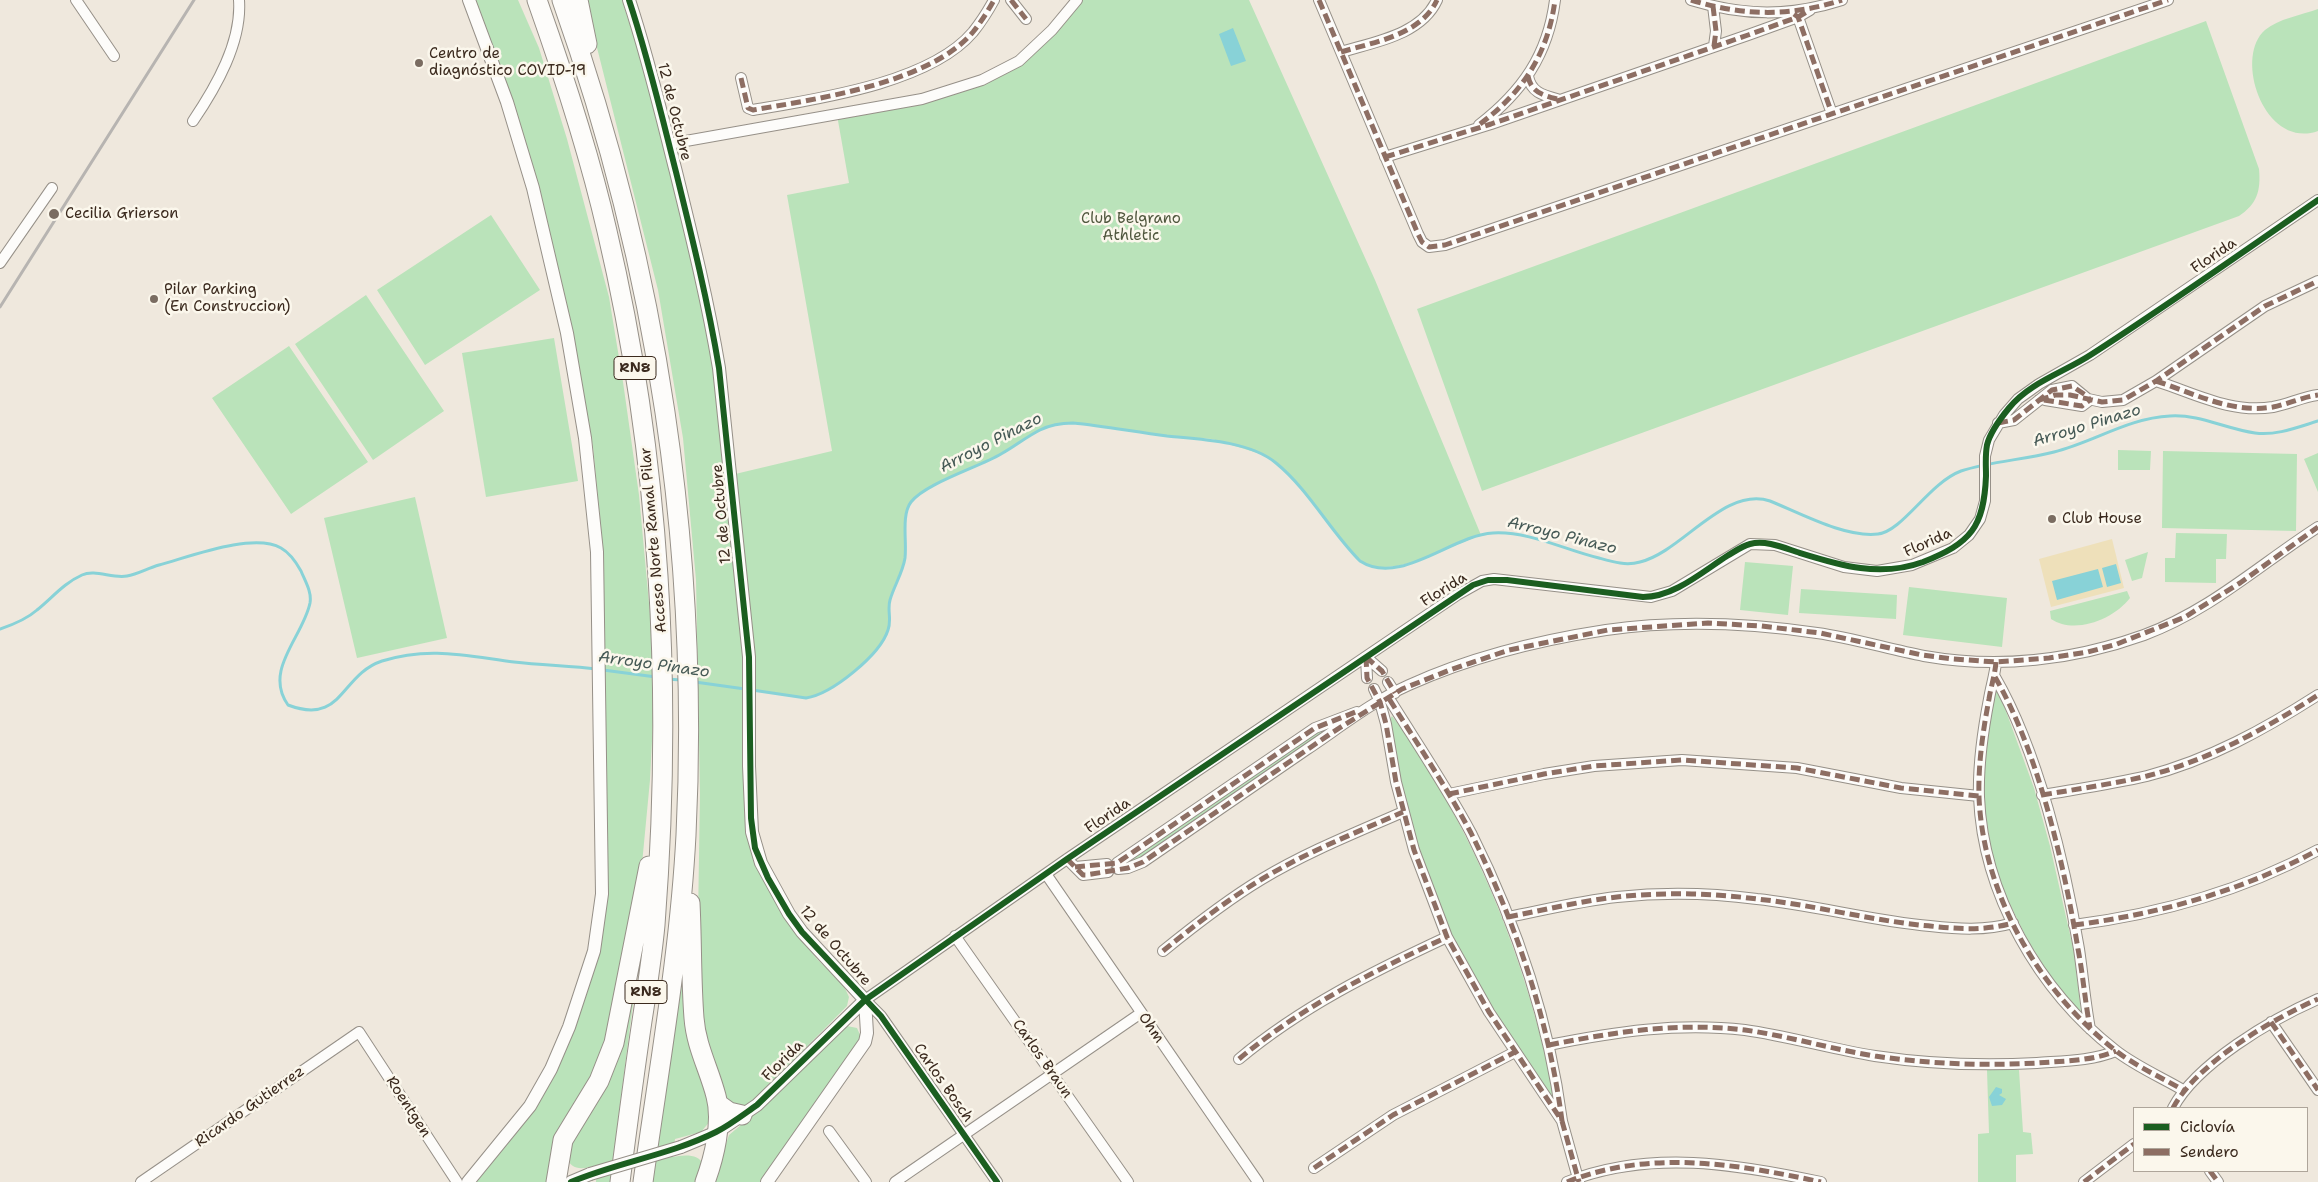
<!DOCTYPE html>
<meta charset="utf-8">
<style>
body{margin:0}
#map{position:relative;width:2318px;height:1182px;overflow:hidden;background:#efe8dd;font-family:"Shantell Sans",sans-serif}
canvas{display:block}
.legend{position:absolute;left:2133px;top:1107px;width:175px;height:65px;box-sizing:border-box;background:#fbf7ec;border:1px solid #aea59a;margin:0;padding:6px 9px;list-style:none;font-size:15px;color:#3b2a1e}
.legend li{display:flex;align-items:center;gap:10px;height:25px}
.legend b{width:25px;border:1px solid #aea59a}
</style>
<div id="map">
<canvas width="2318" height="1182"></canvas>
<ul class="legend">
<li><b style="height:6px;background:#1b5e20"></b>Ciclovía</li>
<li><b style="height:6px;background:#8d6e63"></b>Sendero</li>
</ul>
</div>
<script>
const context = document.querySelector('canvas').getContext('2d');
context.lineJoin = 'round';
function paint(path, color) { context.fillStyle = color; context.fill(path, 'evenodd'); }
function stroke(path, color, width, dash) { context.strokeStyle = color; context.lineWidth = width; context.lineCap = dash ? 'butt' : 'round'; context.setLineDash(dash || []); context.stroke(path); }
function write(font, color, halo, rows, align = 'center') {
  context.font = font + ' "Shantell Sans",sans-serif'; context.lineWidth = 5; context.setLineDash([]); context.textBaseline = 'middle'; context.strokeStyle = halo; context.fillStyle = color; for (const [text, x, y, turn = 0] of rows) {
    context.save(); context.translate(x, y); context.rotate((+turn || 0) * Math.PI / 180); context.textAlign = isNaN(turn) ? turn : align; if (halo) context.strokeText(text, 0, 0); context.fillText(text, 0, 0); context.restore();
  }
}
paint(new Path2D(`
 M 474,0 L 518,0 L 539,48 L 567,139 L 609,297 L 623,382 L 639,495 L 652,636 L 654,702 L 650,780 L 640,885 L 612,1031 L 549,1169 L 546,1182 L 475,1182 L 532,1112 L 554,1077 L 564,1054 L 575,1028 L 608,877 L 600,519 L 593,447 L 572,336 Z
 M 585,0 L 622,0 L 644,69 L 700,292 L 716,389 L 744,659 L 744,810 L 749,843 L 759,871 L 782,914 L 817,959 L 843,984 L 849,997 L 847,1006 L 757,1097 L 744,1107 L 727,1105 L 703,1037 L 698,919 L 700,794 L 696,580 L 683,438 L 658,290 Z
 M 1077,0 L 1249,0 L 1375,280 L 1481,535 L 1414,562 L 1397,566 L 1375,568 L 1367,565 L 1352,553 L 1295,482 L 1275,461 L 1261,454 L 1212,439 L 1168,436 L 1073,423 C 1061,423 1050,425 1040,430 C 1026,437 1014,447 1001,454 C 979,467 926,483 911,502 C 901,515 907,541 905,557 C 903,572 894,586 890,600 C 887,610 892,620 888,630 C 880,655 832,694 806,698 L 750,689 L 731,475 L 832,451 L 787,195 L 849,183 L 837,115 L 873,107 L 998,73 Z
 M 2318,9 L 2318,131 C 2265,150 2233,58 2265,30 C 2278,19 2301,15 2318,9 Z
 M 2206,21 L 2259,169 C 2261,191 2257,204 2239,216 L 1482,491 L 1417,309 Z
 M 491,215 L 540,290 L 425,365 L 377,290 Z
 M 366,295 L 444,411 L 373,460 L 295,344 Z
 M 554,338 L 578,481 L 486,497 L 462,353 Z
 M 289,346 L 368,462 L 291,514 L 212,398 Z
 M 2118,450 L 2151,451 L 2150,470 L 2118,470 Z
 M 2163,451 L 2297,454 L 2296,531 L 2162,528 Z
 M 2318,453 L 2318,492 L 2304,459 Z
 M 415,497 L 447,638 L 357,658 L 324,518 Z
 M 2176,533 L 2227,534 L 2226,559 L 2216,559 L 2216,583 L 2165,582 L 2165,558 L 2175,558 Z
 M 2148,552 L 2142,578 L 2132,581 L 2125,560 Z
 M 1745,562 L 1793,566 L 1788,615 L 1740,610 Z
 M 1909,587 L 2007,598 L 2002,647 L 1903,635 Z
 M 1801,589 L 1897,595 L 1896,619 L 1799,613 Z
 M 2127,591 L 2130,598 C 2114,619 2075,635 2051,619 L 2050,611 Z
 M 1995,691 L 1999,692 L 2034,788 L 2050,846 L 2074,952 L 2081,1011 L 2077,1011 L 2055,984 L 2027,939 L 1995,874 L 1983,797 L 1985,754 Z
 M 1392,716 C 1414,743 1431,773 1448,803 C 1498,893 1534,994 1554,1096 L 1553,1100 C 1516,1046 1475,993 1448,933 C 1419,867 1402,796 1390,725 L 1390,719 Z
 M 1324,728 L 1326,731 L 1138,862 L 1133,861 L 1134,856 L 1310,735 Z
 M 688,943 L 711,1120 L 701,1132 L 675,1139 L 673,1157 C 682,1155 700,1153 703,1165 C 704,1170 701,1177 700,1182 L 652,1182 Z
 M 636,981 L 610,1182 L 596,1182 L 597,1165 C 585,1169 570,1172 567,1156 Z
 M 847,1026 L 857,1028 L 861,1037 L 762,1182 L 713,1182 L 729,1135 L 779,1093 Z
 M 1987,1070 L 2019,1070 L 2023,1132 L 2031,1133 L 2033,1154 L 2016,1155 L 2016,1182 L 1978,1182 L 1978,1134 L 1989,1133 Z`), '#bae3ba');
paint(new Path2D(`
 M 2112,539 L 2124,588 L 2051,607 L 2039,559 Z`), '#eee0ba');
paint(new Path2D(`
 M 1233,28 L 1246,61 L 1231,66 L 1219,34 Z
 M 2116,564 L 2121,583 L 2107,587 L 2102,568 Z
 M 2098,569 L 2103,587 L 2057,600 L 2052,581 Z
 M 1996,1087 L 2002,1089 L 2002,1093 L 1999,1095 L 2006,1099 L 2002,1105 L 1992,1106 L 1989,1097 Z`), '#88d2d7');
stroke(new Path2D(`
 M 0,629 C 12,625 28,618 37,610 C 52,598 64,583 82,575 C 95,569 113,579 127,576 C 138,574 148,568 159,565 C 189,557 253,532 281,548 C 290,553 296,562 301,571 C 305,581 312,592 310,603 C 303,637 263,670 288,705 C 343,726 340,675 382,661 C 429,646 467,656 514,662 C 541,665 569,666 597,669
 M 603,670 L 656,677
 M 667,679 L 681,680
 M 695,682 L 745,689
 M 752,690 L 806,698 C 832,694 880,655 888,630 C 892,620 887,610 890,600 C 894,586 903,572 905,558 C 907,541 901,515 911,502 C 926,483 979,467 1001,454 C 1014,447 1026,437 1040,430 C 1050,425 1061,423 1073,423 C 1104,426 1135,432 1167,436 C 1199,439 1250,441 1276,463 C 1309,490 1330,531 1360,561 C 1400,587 1452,535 1493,533 C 1529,531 1565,550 1599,558 C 1613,562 1626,566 1640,562 C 1682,552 1724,486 1770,501 C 1800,513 1845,538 1878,534 C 1903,531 1929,483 1961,471 C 1991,461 2024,460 2054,452 C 2094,442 2128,418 2170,416 C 2199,414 2226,429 2255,433 C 2276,436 2298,427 2318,421`), '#88d2d7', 3);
const minor = new Path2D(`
 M 76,0 L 114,56
 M 1011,0 L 1026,19
 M 1319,0 L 1418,234 L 1422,242 L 1429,247 L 1445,245 L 2168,0
 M 1691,0 C 1743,16 1790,17 1842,0
 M 1713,6 L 1716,31 L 1714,46
 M 1793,13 L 1798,17 L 1832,114
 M 1341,52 C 1374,42 1421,35 1437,0
 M 1528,76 C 1531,92 1542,95 1557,99
 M 741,78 L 748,108 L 753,110 C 817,99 930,83 973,32 C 981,22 988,11 994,0
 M 193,121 C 216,87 242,42 239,0
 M 1479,125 C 1522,92 1548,55 1555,0
 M 669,144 L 922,99 L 982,80 L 1019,61 L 1052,30 L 1077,0
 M 1385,157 L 1491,124 L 1748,35 L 1798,17 L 1810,10
 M 0,263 L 52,188
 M 2156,381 C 2194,393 2231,414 2273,407 C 2288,404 2303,397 2318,395
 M 2039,400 L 2055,395 L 2070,395 L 2102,402 L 2123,400 L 2156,381 L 2265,306 L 2318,281
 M 2045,400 L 2082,406 L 2090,400
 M 1998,423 L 2014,420 L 2052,390 L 2072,386 L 2089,400
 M 1366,657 L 1367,678
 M 1366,657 L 1382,671
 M 1996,662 C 1995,675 1991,686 1989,699 C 1983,730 1978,765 1979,797 C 1983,894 2039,991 2115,1050 C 2135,1066 2161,1077 2183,1090
 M 1995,677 C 2038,751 2065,865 2079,949 C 2083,976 2085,1002 2090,1029
 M 1388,682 L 1395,693
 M 1374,689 L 1380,702 L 1386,724 L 1396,782 L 1414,850 L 1447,937 L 1489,1012 L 1562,1121 C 1549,1021 1516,923 1471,833 C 1446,786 1416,742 1388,697
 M 1449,794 L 1544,774 L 1594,766 L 1682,760 L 1797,768 L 1901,788 L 1979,796
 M 2042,795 C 2077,789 2113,784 2147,776 C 2209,760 2265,729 2318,695
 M 1067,859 L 1083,875 L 1108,872
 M 1117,863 L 1315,728 L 1357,712
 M 1075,867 L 1107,864
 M 1118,869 L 1128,868 L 1143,862 C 1197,825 1252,787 1306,750 C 1339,728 1373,701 1409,685 C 1471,657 1540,640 1606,630 C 1676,620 1748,623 1817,633 C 1853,638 1888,649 1924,656 C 1998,669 2074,660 2144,635 C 2211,610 2259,565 2318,527
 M 1046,874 L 1258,1182
 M 1508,917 C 1544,910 1580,901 1617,897 C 1663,892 1711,893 1757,899 C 1815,905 1872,921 1930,926 C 1958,929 1985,931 2013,923
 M 2074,925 C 2159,914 2242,891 2318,850
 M 955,936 L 1128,1182
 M 1163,951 C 1195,925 1227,900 1262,879 C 1307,852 1355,833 1403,812
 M 2271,1022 L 2318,1090
 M 1549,1045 C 1614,1032 1678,1022 1745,1030 C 1788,1036 1831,1049 1875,1056 C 1928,1064 1983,1066 2037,1063 C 2063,1061 2092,1061 2116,1051
 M 1239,1059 C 1301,1007 1374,971 1447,937
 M 2173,1108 C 2196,1064 2272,1019 2318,999
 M 1562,1121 L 1579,1182
 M 829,1131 L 866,1182
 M 1314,1168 L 1393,1115 L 1515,1052
 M 2210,1171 L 2218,1182
 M 141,1182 L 359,1032 L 457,1182
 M 895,1182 L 1141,1013
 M 997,1182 L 881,1016 L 865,1000 L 1067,859 L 1457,595 L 1482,581 L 1494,579 L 1651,597 L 1672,591 L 1750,544 L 1775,545 L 1844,567 L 1877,571 L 1912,565 L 1953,548 L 1969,535 L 1980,519 L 1985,501 L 1985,456 L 1989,440 L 2004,415 L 2018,399 L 2039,384 L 2090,355 L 2318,200
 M 1567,1182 C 1649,1149 1737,1164 1821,1182
 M 2084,1182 L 2134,1144`);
const tertiary = new Path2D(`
 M 629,0 C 648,57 661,113 676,172 C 692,237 708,302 719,368 L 749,657 L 749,766 L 752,832 L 761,863 L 789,914 L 802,932 L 865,1000 L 867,1033 L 865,1042 L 767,1182
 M 681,1147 L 717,1132 L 757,1105 L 865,1000
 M 468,1182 L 530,1106 L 551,1069 L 569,1027 L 594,951 L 602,894 L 597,552 L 585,438 L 567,333 L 533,188 L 507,102 L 469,0
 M 571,1182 L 590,1174`);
const motorway = new Path2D(`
 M 537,0 C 564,76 589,152 607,231 C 661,461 673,690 655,925 C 652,957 647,989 642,1021 C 634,1074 627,1128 620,1182
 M 562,0 C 657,268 700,551 686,835 C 680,951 659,1067 643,1182
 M 578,0 L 587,44
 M 690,903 C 692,942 691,980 694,1018 C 696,1046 709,1069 716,1096 C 723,1122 714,1158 705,1182
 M 718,1104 L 729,1112 L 742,1115
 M 556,1182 L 563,1140 L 599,1081 L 614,1043 L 649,866`);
stroke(minor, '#969088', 12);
stroke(tertiary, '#969088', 14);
stroke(motorway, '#969088', 21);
stroke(minor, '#fdfcfa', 10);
stroke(tertiary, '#fdfcfa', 12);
stroke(motorway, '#fdfcfa', 19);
stroke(new Path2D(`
 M 0,307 L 194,0`), '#b7b4b1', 3);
const tertiaryBridge = new Path2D(`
 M 590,1174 L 681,1147`);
stroke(tertiaryBridge, '#969088', 14, []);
stroke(tertiaryBridge, '#fdfcfa', 12);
stroke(new Path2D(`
 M 1011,0 L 1026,19
 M 1319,0 L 1418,234 L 1422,242 L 1429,247 L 1445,245 L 2168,0
 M 1691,0 C 1743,16 1790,17 1842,0
 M 1713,6 L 1716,31 L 1714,46
 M 1794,14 L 1798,17 L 1832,114
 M 1341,52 C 1374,42 1421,35 1437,0
 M 1528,76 C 1531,92 1542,95 1557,99
 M 741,78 L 748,108 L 753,110 C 817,99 930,83 973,32 C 981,22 988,11 994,0
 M 1480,124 C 1523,92 1548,54 1555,0
 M 1385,157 L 1491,124 L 1748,35 L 1798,17 L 1810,10
 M 2156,381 C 2194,393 2231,414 2273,407 C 2288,404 2303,397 2318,395
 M 2039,400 L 2055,395 L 2070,395 L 2102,402 L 2123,400 L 2156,381 L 2265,306 L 2318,281
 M 2044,400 L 2082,406 L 2090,400
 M 1998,423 L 2014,420 L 2052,390 L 2072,386 L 2087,396 L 2090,400
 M 1366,657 L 1367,678 L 1380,702 L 1386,724 L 1396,782 L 1414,850 L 1447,937 L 1489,1012 L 1562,1121 C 1549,1021 1516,923 1471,833 C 1446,786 1416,742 1388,697
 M 1366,657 L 1382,671 L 1395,693
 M 1996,662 C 1995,675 1991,686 1989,699 C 1983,730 1978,765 1979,797 C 1983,894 2039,991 2115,1050 C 2135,1066 2161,1077 2183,1090
 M 1995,677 C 2038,751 2064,864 2078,949 C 2083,975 2085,1001 2090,1028
 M 1449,794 L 1544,774 L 1594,766 L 1682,760 L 1797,768 L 1901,788 L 1979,796
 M 2042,795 C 2077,789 2113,784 2147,776 C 2209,760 2265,729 2318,695
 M 1067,859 L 1083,875 L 1086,875 L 1128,868 L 1143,862 L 1333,732 L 1402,689 L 1450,670 L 1509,650 L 1608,630 L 1708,623 L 1761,626 L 1820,633 L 1922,655 L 1953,659 L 1996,662 L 2049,658 L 2088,652 L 2117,644 L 2185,617 L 2240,583 L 2318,527
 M 1075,867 L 1117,863 L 1315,728 L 1358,711
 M 1508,917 C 1544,910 1580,901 1617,897 C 1663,892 1711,893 1757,899 C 1815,905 1872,921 1930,926 C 1958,929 1985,931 2013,923
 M 2074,925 C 2159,914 2242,891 2318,850
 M 1163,951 C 1195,925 1227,900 1262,879 C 1307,852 1355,833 1403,812
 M 2271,1022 L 2318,1090
 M 1549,1045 C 1614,1032 1678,1022 1745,1030 C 1788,1036 1831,1049 1875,1056 C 1928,1064 1983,1066 2037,1063 C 2063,1061 2092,1061 2116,1051
 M 1239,1059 C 1301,1007 1374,971 1447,937
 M 2173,1108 C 2196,1064 2272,1019 2318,999
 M 1562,1121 L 1579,1182
 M 1314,1168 L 1393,1115 L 1515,1052
 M 2210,1171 L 2218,1182
 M 1567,1182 C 1649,1149 1737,1164 1821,1182
 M 2084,1182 L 2134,1144`), '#8d6e63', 5, [10, 5]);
stroke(new Path2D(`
 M 629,0 C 648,57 661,113 676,172 C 692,237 708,302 719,368 L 749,657 L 751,818 L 755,848 L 768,878 L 789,914 L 802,932 L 881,1016 L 997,1182
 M 571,1182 C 618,1162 670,1155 716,1132 C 730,1125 744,1114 757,1105 L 865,1000 L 1067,859 L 1473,585 L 1488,580 L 1507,580 L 1643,597 C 1674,597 1702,572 1727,556 C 1734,552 1742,546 1750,544 C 1765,540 1782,547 1797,552 C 1839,565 1879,578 1923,562 C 1971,543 1984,527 1986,476 C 1986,465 1985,456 1987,445 C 1990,432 2000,419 2009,408 C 2030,382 2065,372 2092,354 C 2168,305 2243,252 2318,200`), '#1b5e20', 6);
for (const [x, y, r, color] of [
 [419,63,5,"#7a6c61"],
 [54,214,6,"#7a6c61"],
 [154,299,5,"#7a6c61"],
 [2052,519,5,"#7a6c61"]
]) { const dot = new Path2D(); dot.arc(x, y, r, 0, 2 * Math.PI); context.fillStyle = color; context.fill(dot); stroke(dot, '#fbf7ec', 2); }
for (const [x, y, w] of [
 [635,368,42],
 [646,992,42]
]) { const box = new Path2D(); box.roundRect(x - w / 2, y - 11.5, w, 23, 4); context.fillStyle = '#fbf7ec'; context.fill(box); stroke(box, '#3b2a1e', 1); }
write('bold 14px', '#3b2a1e', null, [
 ["RN8",635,368],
 ["RN8",646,992]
]);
write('15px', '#3b2a1e', '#fbf7ec', [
 ["Centro de",429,54],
 ["diagnóstico COVID-19",429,71],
 ["Cecilia Grierson",65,214],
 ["Pilar Parking",164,290],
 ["(En Construccion)",164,307],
 ["Club House",2062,519]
], 'left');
write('15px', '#3b2a1e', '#fbf7ec', [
 ["12 de Octubre",674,112,76],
 ["Florida",2214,256,-34],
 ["12 de Octubre",722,514,-95],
 ["Acceso Norte Ramal Pilar",654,540,-95],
 ["Florida",1928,543,-24],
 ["Florida",1444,590,-32],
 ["Florida",1108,816,-34],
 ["12 de Octubre",835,946,49],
 ["Ohm",1151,1028,55],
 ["Carlos Braun",1042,1059,55],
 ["Florida",783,1061,-45],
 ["Carlos Bosch",943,1083,55],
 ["Ricardo Gutierrez",250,1107,-35],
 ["Roentgen",408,1107,57]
]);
write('15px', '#50573e', '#fbf7ec', [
 ["Club Belgrano",1131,219],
 ["Athletic",1131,236]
]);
write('italic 16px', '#455955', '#fbf7ec', [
 ["Arroyo Pinazo",2087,426,-17],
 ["Arroyo Pinazo",991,443,-27],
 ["Arroyo Pinazo",1562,536,14],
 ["Arroyo Pinazo",654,665,8]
]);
</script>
